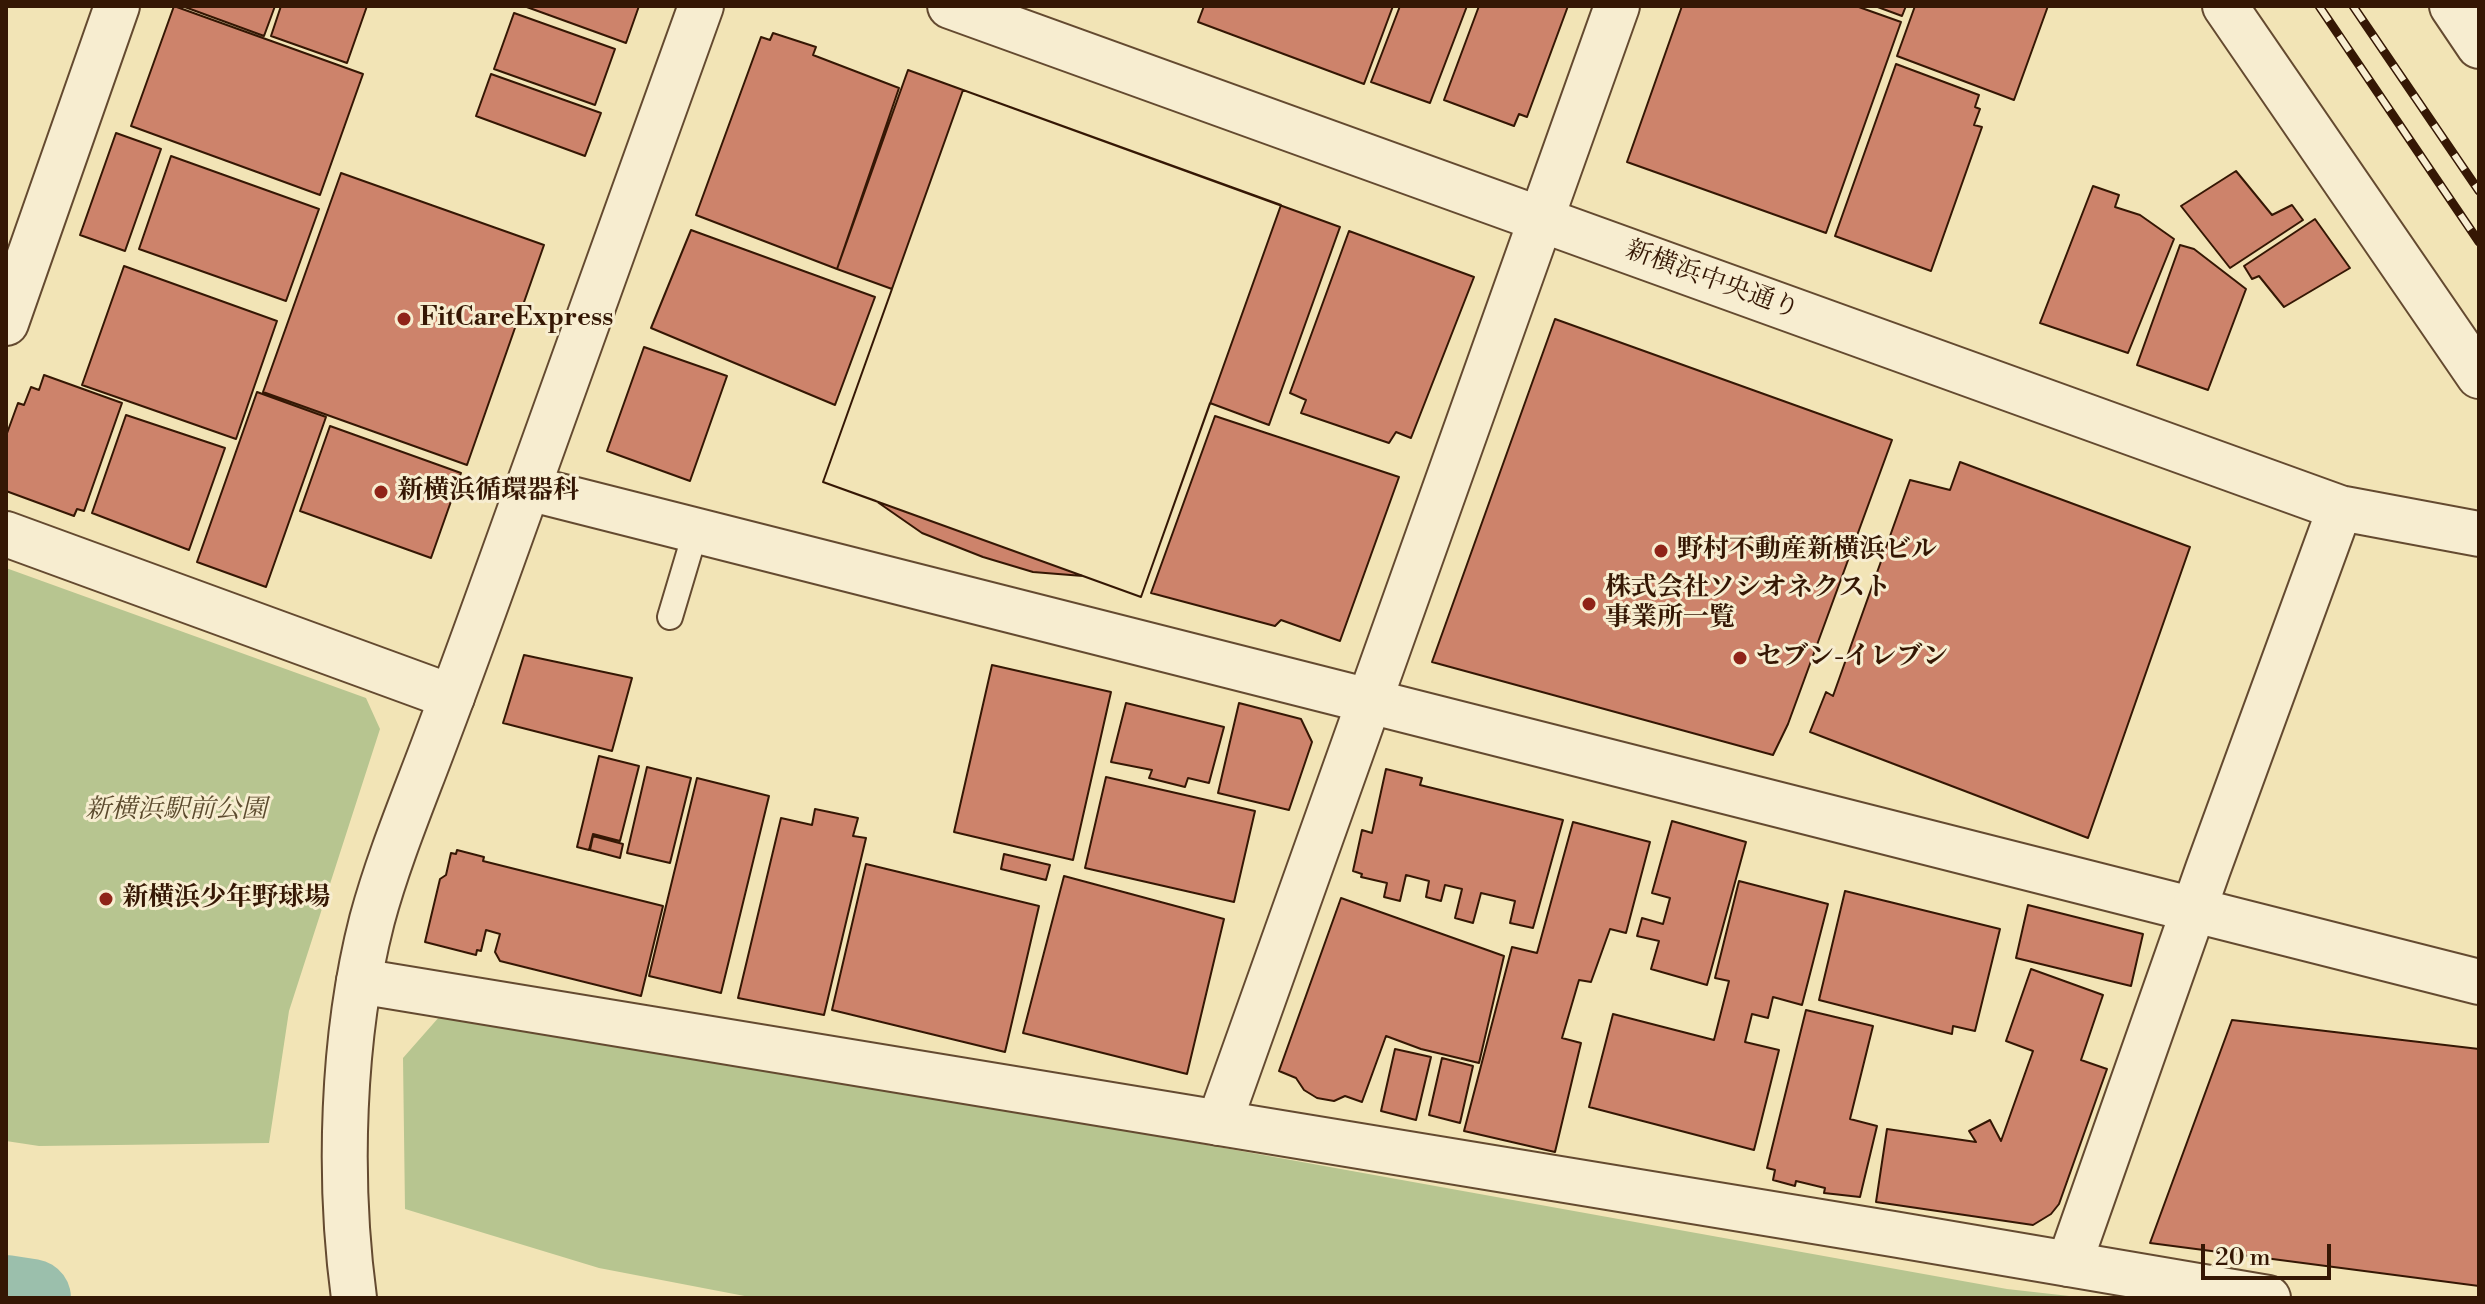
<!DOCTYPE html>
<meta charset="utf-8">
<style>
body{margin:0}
#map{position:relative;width:2485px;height:1304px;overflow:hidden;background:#f2e4b6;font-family:"Libre Bodoni",serif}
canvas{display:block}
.frame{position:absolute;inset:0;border:8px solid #351704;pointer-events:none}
.scale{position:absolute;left:2201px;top:1244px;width:130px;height:36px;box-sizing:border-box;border:4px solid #351704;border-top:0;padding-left:10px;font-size:24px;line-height:28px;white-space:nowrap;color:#351704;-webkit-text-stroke:6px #f7edd0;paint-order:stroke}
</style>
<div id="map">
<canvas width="2485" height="1304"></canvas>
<div class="frame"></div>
<div class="scale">20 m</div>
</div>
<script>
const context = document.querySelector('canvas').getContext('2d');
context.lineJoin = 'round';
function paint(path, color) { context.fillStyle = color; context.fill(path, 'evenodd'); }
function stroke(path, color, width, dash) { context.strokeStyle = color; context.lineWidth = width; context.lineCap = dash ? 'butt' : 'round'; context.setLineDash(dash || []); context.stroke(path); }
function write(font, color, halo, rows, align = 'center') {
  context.font = font + ' "Libre Bodoni","Noto Serif JP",serif'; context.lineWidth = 6; context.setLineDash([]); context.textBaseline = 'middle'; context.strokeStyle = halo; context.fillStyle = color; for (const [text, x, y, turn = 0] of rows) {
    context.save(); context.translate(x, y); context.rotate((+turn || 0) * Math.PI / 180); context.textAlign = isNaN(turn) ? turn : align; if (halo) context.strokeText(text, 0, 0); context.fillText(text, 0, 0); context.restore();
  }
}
paint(new Path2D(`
 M 6,568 L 366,698 L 380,729 L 289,1011 L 269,1143 L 39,1146 L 6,1141 Z
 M 447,1008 L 2007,1289 L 2087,1298 L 755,1298 L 599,1268 L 405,1209 L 403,1058 Z`), '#b7c590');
stroke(new Path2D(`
 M 6,1294 L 32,1298`), '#9bbfac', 78);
const building = new Path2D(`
 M 174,6 L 363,74 L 320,195 L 131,126 Z
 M 182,6 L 275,6 L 264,36 Z
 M 281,6 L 367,6 L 347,63 L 271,36 Z
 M 524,6 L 639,6 L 626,43 Z
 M 1204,6 L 1393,6 L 1364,84 L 1198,22 Z
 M 1400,6 L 1467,6 L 1430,103 L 1371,82 Z
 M 1479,6 L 1568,6 L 1527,117 L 1519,114 L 1514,126 L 1444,100 Z
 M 1682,6 L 1856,6 L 1901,22 L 1826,233 L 1627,162 Z
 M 1875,6 L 1906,6 L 1902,16 Z
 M 1915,6 L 2048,6 L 2014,100 L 1897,56 Z
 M 514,13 L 615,49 L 595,105 L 494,69 Z
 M 773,33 L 816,47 L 813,55 L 899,88 L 837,269 L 696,215 L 761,37 L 770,40 Z
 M 1896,64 L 1979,95 L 1975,107 L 1980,109 L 1974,125 L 1982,127 L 1931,271 L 1835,236 Z
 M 908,70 L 1340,227 L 1269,425 L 1210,403 L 1141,597 L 1083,576 L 1033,572 L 983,557 L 922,533 L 876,501 L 823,482 L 892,289 L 837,269 Z
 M 491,74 L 601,113 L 585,156 L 476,116 Z
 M 963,90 L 1281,205 L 1141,597 L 823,482 Z
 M 116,133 L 161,149 L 125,251 L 80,235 Z
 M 171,156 L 319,209 L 286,301 L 139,249 Z
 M 2236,171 L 2272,215 L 2292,205 L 2303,220 L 2230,268 L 2181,206 Z
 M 341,173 L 544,245 L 467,465 L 263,392 Z
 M 2093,186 L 2119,195 L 2115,207 L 2140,215 L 2174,239 L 2128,353 L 2040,323 Z
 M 2315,219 L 2350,268 L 2284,307 L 2259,276 L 2252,279 L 2244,266 Z
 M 691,230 L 875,297 L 835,405 L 651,328 Z
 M 1349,231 L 1474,277 L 1411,438 L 1396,432 L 1389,443 L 1301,413 L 1306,400 L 1290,393 Z
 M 2180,245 L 2194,249 L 2246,289 L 2208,390 L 2137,365 Z
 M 124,266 L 277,321 L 236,439 L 82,385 Z
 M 1555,319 L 1892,440 L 1788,724 L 1773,755 L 1432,662 Z
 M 644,347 L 727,376 L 690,481 L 607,451 Z
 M 44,375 L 122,403 L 84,511 L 77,509 L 74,516 L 6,491 L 6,436 L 18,403 L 24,405 L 31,387 L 39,390 Z
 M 257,392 L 326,417 L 266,587 L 197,562 Z
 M 126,415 L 225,448 L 189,550 L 92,513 Z
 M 1215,416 L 1399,477 L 1340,641 L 1281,620 L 1275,626 L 1151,593 Z
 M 330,426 L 461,473 L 431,558 L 300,511 Z
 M 1960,462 L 2190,547 L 2088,838 L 1810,732 L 1826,692 L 1833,696 L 1910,480 L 1950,490 Z
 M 524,655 L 632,678 L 612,751 L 503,723 Z
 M 992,665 L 1111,692 L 1073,860 L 954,832 Z
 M 1126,703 L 1224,727 L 1209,783 L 1188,778 L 1185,787 L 1149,778 L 1152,770 L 1111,762 Z
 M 1239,703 L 1301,719 L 1312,742 L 1289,810 L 1218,793 Z
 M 599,756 L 639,766 L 620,841 L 593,834 L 589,850 L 577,847 Z
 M 647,767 L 691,778 L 670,863 L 627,853 Z
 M 1386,769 L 1422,778 L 1420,785 L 1563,820 L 1533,928 L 1510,923 L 1515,901 L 1481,893 L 1473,923 L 1455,918 L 1462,889 L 1445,885 L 1441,901 L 1426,897 L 1429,881 L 1406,875 L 1400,901 L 1384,897 L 1387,883 L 1361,877 L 1362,874 L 1353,871 L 1362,830 L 1372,833 Z
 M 1106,777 L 1255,811 L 1234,902 L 1085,868 Z
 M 697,778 L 769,796 L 721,993 L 649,976 Z
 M 815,809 L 858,818 L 853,836 L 866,838 L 824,1015 L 738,998 L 781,818 L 812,825 Z
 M 1672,821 L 1746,842 L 1707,985 L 1651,969 L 1659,941 L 1637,936 L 1642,918 L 1663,924 L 1670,898 L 1652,893 Z
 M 1573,822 L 1650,842 L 1626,933 L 1610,929 L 1591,982 L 1579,980 L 1562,1038 L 1581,1043 L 1555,1152 L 1464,1131 L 1512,947 L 1537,953 Z
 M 593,836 L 623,844 L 620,858 L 590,850 Z
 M 457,850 L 484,857 L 483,861 L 663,906 L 641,996 L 500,961 L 495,952 L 500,934 L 486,930 L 481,951 L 477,950 L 476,955 L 425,942 L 440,879 L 446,875 L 451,853 L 456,854 Z
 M 1004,854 L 1050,865 L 1046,880 L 1001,869 Z
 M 866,864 L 1039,906 L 1005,1052 L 832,1010 Z
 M 1064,876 L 1224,919 L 1187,1074 L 1023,1033 Z
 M 1739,881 L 1828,904 L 1802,1005 L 1773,997 L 1768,1018 L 1752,1014 L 1745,1042 L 1779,1050 L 1754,1150 L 1589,1107 L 1613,1014 L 1714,1040 L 1729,981 L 1715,978 Z
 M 1845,891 L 2000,929 L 1975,1031 L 1953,1026 L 1952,1034 L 1819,1000 Z
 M 1341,898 L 1504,956 L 1479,1063 L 1421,1049 L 1386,1036 L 1362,1102 L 1345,1096 L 1334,1101 L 1317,1098 L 1304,1090 L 1296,1078 L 1279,1071 Z
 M 2028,905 L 2143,934 L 2131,986 L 2016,958 Z
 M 2031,969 L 2103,995 L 2081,1060 L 2107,1069 L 2059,1204 L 2051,1214 L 2033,1225 L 1876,1202 L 1887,1129 L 1976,1142 L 1969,1131 L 1990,1120 L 2001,1141 L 2033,1051 L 2006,1041 Z
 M 1806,1010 L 1873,1026 L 1850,1119 L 1877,1126 L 1860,1197 L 1824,1193 L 1825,1188 L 1796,1181 L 1795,1186 L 1773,1180 L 1775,1170 L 1767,1168 Z
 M 2232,1020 L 2479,1049 L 2479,1286 L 2150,1243 Z
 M 1395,1049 L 1431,1057 L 1416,1120 L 1381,1111 Z
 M 1442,1058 L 1473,1066 L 1460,1123 L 1429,1115 Z`);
paint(building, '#cd836b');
stroke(building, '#351704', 2);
const service = new Path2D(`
 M 670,617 L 696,530`);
const minor = new Path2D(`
 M 2452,6 L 2479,46
 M 6,323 L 117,6
 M 528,488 L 2479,982
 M 6,534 L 452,697
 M 359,981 L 1893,1234 L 2268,1298`);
const tertiary = new Path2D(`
 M 950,6 L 2340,508 L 2479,534
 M 2225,6 L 2479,376
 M 1219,1123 L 1617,6
 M 2069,1264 L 2208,869 L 2340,508
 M 354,1298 C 338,1179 342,1037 372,920 C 389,857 415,796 438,734 C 462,671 485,607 508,543 C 573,364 636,185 701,6`);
stroke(service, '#644a30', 28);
stroke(minor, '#644a30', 48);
stroke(tertiary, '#644a30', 48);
stroke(service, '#f7edd0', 24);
stroke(minor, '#f7edd0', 44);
stroke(tertiary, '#f7edd0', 44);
const rail = new Path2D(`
 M 2319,6 L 2479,242
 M 2353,6 L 2479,191`);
stroke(rail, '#351704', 9);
stroke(rail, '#f7edd0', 6, [18]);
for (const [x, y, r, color] of [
 [404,319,8,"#8f2418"],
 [381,492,8,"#8f2418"],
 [1661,551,8,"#8f2418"],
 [1589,604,8,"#8f2418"],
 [1740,658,8,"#8f2418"],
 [106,899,8,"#8f2418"]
]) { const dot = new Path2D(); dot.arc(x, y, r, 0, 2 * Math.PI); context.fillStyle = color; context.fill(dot); stroke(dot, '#f7edd0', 3); }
write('26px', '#351704', '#f7edd0', [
 ["新横浜中央通り",1712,281,20]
]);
write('bold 26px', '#351704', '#f7edd0', [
 ["FitCareExpress",420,319],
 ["新横浜循環器科",397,492],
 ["野村不動産新横浜ビル",1677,551],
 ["株式会社ソシオネクスト",1605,589],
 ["事業所一覧",1605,619],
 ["セブン-イレブン",1756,658],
 ["新横浜少年野球場",122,899]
], 'left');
write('italic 26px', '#5c4b2e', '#f7edd0', [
 ["新横浜駅前公園",176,811]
]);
</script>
